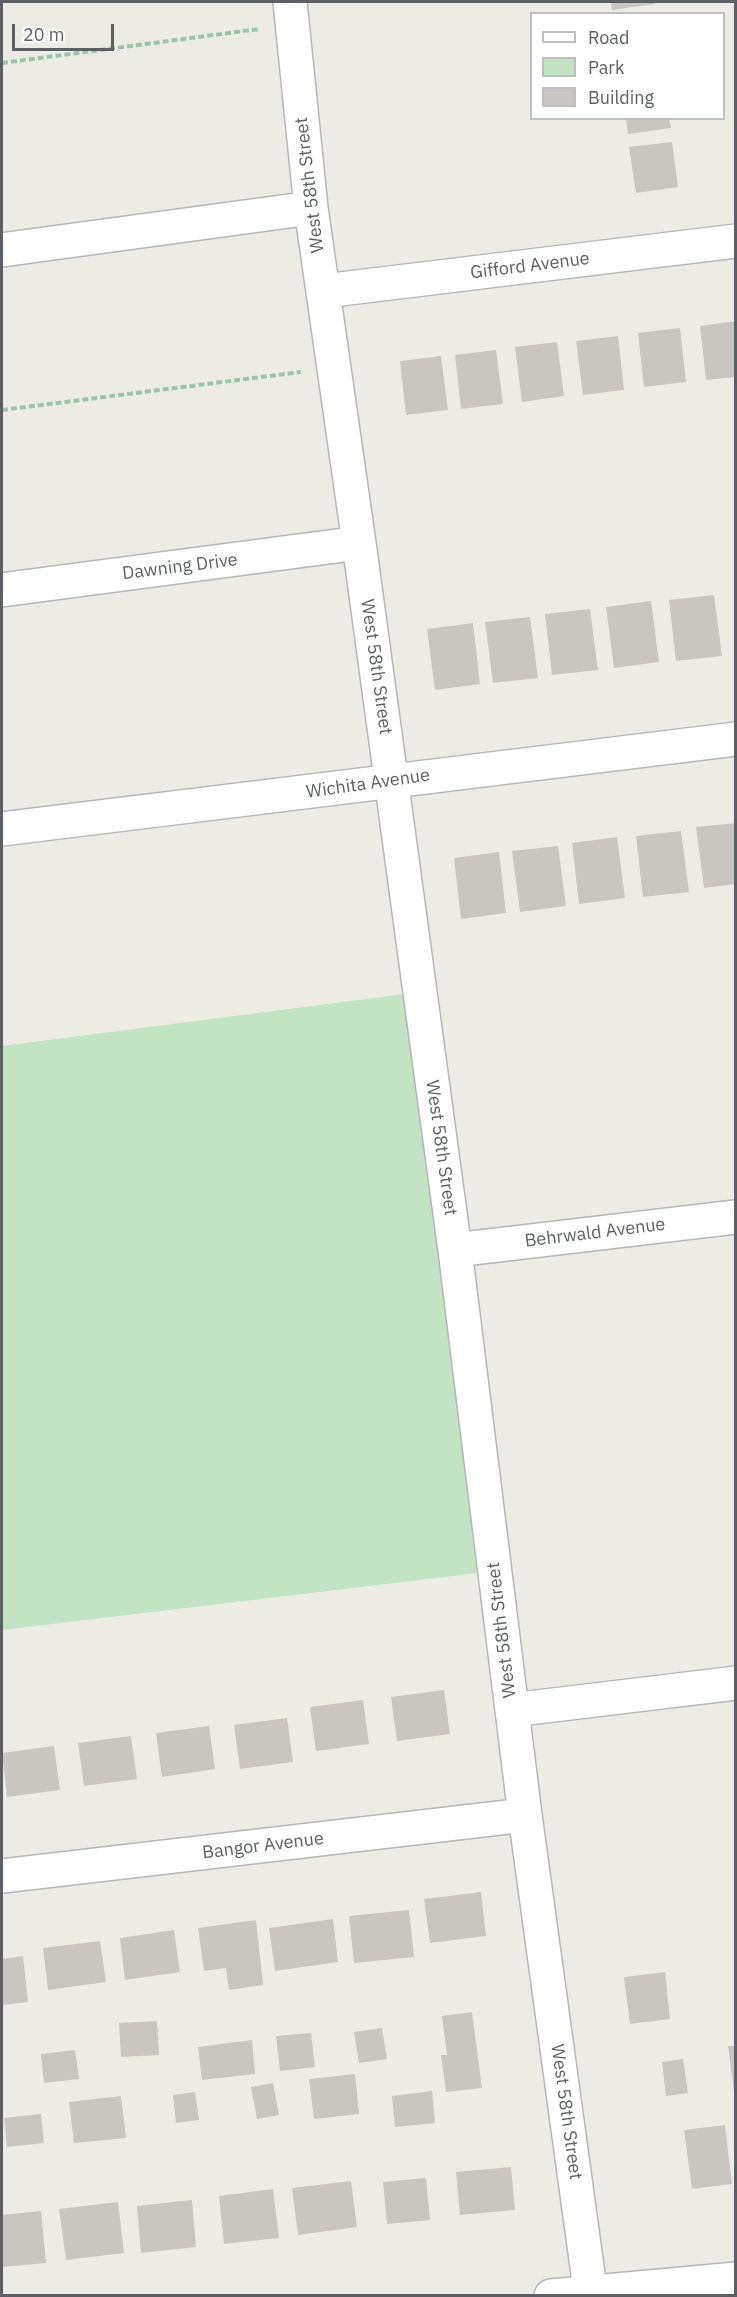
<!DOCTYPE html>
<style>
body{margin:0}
#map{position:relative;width:737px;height:2297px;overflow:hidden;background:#edece4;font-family:"IBM Plex Sans",sans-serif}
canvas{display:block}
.frame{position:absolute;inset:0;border:3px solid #5c5f64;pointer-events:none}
.legend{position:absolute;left:530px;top:12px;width:195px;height:108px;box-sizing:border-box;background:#fff;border:2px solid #bebfc1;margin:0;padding:8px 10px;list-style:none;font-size:18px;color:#5c5f64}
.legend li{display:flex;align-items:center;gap:12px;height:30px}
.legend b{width:30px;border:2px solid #bebfc1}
.scale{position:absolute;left:12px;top:24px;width:102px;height:27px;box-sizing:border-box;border:3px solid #5c5f64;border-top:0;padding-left:8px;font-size:18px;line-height:21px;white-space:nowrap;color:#5c5f64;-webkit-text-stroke:4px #fff;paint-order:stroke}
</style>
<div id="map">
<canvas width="737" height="2297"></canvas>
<div class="frame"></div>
<ul class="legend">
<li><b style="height:8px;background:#fff"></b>Road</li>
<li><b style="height:16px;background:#c3e3c5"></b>Park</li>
<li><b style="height:16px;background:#c9c6c2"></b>Building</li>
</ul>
<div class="scale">20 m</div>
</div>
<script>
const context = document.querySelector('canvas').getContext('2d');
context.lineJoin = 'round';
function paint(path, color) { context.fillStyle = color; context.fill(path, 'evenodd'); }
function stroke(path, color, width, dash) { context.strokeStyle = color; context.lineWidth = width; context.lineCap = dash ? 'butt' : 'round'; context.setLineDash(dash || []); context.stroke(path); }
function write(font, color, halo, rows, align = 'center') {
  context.font = font + ' "IBM Plex Sans",sans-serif'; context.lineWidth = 6; context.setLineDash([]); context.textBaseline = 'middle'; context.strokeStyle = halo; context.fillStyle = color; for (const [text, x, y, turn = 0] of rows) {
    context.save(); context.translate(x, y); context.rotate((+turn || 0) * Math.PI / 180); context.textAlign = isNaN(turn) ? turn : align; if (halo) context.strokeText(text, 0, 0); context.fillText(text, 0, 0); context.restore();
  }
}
paint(new Path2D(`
 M 405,994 L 478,1573 L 2,1630 L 2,1046 Z`), '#c3e3c5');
paint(new Path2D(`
 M 611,2 L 654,2 L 655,4 L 612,10 Z
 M 626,118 L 669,118 L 671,128 L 628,134 Z
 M 672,142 L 678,187 L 636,193 L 629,147 Z
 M 736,321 L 736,377 L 706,380 L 700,326 Z
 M 680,328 L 686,382 L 644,387 L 638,333 Z
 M 618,336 L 624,390 L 583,395 L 576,341 Z
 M 557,342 L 564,396 L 522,402 L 515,347 Z
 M 496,350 L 503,404 L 461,409 L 455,355 Z
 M 441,356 L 448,410 L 406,415 L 400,361 Z
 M 714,595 L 722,656 L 676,661 L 669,600 Z
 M 651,601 L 659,662 L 614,668 L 606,607 Z
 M 590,609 L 598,670 L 552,675 L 545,614 Z
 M 530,617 L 538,678 L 493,683 L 485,622 Z
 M 473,623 L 480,684 L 435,690 L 427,629 Z
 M 736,823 L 736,884 L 704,888 L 696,827 Z
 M 681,831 L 689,892 L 643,897 L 636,836 Z
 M 617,837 L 625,898 L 579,904 L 572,843 Z
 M 558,846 L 566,906 L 520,912 L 512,851 Z
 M 499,852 L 506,913 L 461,919 L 454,858 Z
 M 444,1690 L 450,1734 L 397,1741 L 391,1697 Z
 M 363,1700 L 369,1744 L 316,1751 L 310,1707 Z
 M 287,1718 L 293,1762 L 240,1769 L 234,1725 Z
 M 209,1726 L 215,1769 L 162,1777 L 156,1733 Z
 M 131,1736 L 137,1779 L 84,1786 L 78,1743 Z
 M 54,1746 L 60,1790 L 7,1797 L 2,1753 Z
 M 481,1892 L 486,1936 L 430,1943 L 424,1899 Z
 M 409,1910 L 414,1957 L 354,1963 L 349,1916 Z
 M 333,1919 L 338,1962 L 275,1971 L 269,1928 Z
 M 256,1920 L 263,1985 L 229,1990 L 226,1968 L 204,1971 L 198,1928 Z
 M 174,1930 L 180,1972 L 125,1980 L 120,1938 Z
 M 100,1941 L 106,1982 L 48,1990 L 43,1948 Z
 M 23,1956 L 28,2002 L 2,2005 L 2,1959 Z
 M 665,1972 L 670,2019 L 630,2024 L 624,1977 Z
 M 472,2012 L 482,2088 L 446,2092 L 441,2055 L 447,2055 L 442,2016 Z
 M 157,2021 L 159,2055 L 121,2057 L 119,2023 Z
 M 382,2028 L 387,2059 L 359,2063 L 354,2032 Z
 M 311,2033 L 315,2067 L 280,2071 L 276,2036 Z
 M 252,2040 L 255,2074 L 202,2080 L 198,2047 Z
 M 728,2046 L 736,2046 L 736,2092 L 734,2092 Z
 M 75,2050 L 79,2079 L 44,2083 L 41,2054 Z
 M 683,2059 L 688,2093 L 666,2096 L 662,2062 Z
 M 355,2074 L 359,2114 L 314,2119 L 309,2079 Z
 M 273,2083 L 279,2115 L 257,2119 L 251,2087 Z
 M 432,2091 L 435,2123 L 395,2127 L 392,2096 Z
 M 195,2092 L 199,2120 L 176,2123 L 173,2095 Z
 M 121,2096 L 126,2138 L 74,2143 L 69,2102 Z
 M 41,2114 L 44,2143 L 7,2147 L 4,2118 Z
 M 725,2125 L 732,2184 L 692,2189 L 684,2130 Z
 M 511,2167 L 515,2210 L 460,2215 L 456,2172 Z
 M 426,2178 L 430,2220 L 387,2224 L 383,2182 Z
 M 351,2181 L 357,2227 L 298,2235 L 292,2188 Z
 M 273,2189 L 279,2238 L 224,2244 L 219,2196 Z
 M 192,2200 L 196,2247 L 141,2253 L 137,2206 Z
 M 118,2202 L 124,2253 L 66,2260 L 59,2209 Z
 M 41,2211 L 46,2263 L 2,2267 L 2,2215 Z`), '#c9c6c2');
const minor = new Path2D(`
 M 290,2 L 311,208 L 359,543 L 455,1250 L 525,1815 L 591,2296
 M 2,250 L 311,208
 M 324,291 L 736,241
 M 2,590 L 359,543
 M 2,829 L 736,739
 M 455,1250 L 736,1217
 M 512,1710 L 736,1683
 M 2,1876 L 525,1815
 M 551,2296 L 736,2279`);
stroke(minor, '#b5b6ba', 36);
stroke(new Path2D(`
 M 2,63 L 259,29
 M 2,410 L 301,372`), '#9cc4aa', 4, [6, 3]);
stroke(minor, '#fff', 33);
write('18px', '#5c5f64', '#fff', [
 ["West 58th Street",310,185,-97],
 ["Gifford Avenue",530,266,-7],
 ["Dawning Drive",180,567,-7],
 ["West 58th Street",376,667,82],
 ["Wichita Avenue",368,784,-8],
 ["West 58th Street",441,1148,82],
 ["Behrwald Avenue",595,1233,-7],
 ["West 58th Street",502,1630,-97],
 ["Bangor Avenue",263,1846,-7],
 ["West 58th Street",566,2112,82]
]);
</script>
